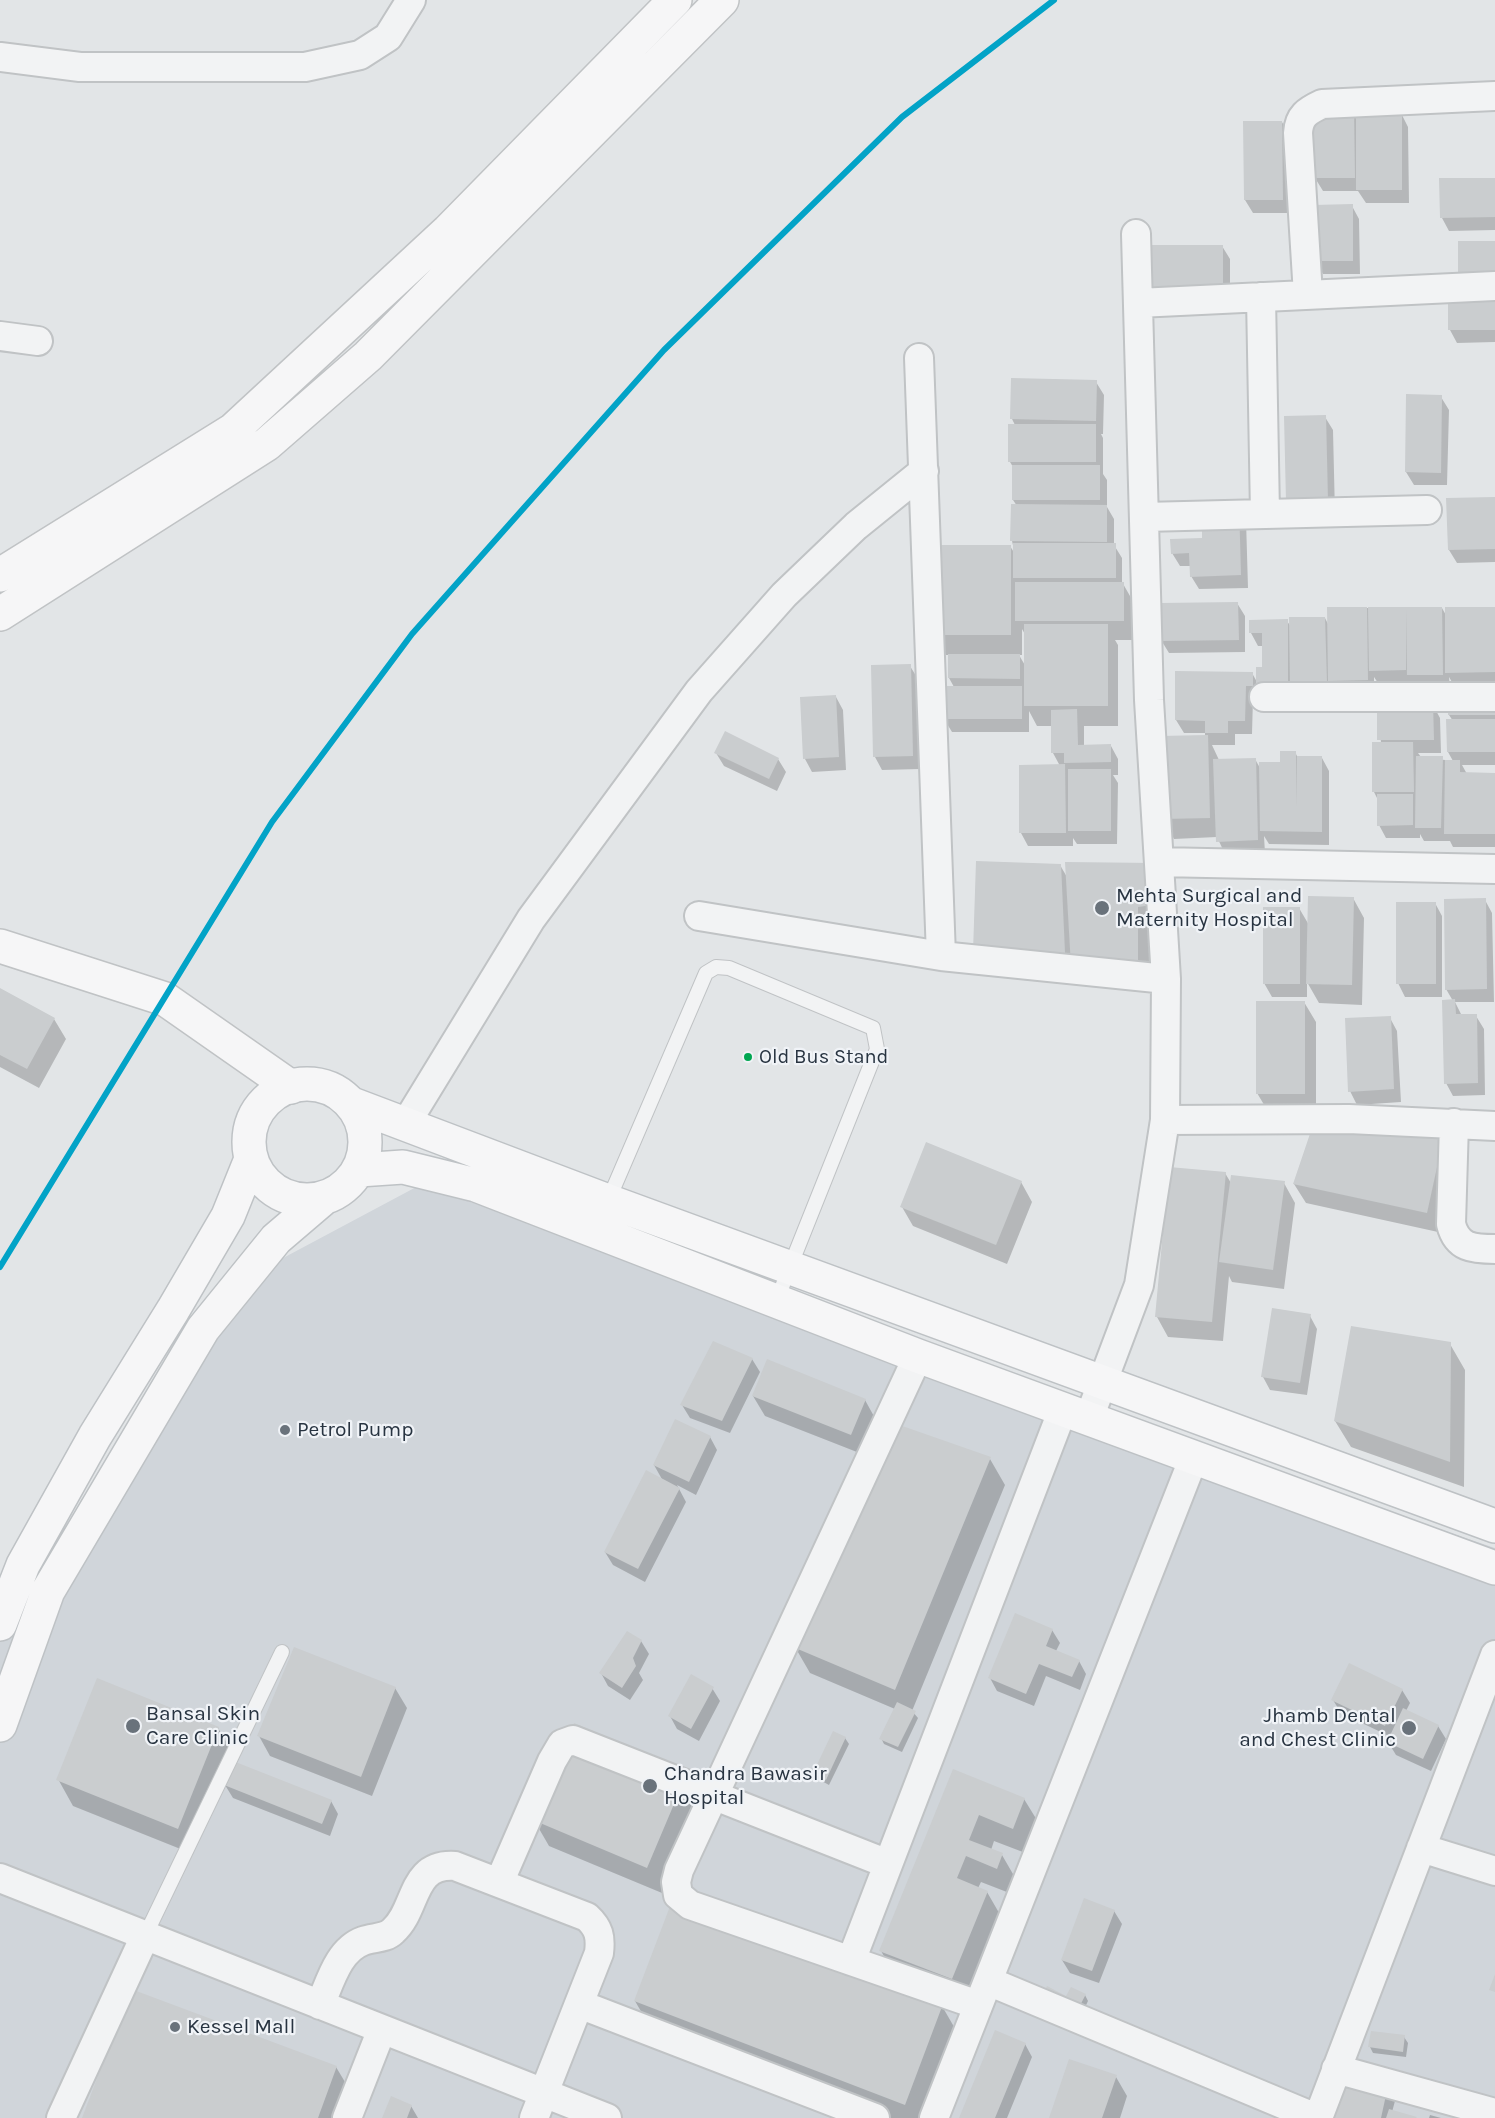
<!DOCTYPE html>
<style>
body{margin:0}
canvas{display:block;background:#e2e5e7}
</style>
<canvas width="1495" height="2118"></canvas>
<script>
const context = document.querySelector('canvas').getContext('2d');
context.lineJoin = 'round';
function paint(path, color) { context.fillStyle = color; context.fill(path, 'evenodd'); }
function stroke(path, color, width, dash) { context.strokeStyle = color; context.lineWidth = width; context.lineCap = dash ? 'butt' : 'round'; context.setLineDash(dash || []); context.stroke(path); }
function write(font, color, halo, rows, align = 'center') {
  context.font = font + ' Karla,sans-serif'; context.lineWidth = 4.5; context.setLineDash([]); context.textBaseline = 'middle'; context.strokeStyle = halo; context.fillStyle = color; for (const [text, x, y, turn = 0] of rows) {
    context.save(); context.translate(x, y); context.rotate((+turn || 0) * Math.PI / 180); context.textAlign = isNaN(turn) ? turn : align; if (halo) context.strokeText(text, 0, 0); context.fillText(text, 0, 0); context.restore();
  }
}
paint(new Path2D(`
 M 420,1185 L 1495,1548 L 1495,2118 L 0,2118 L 0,1599 L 103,1512 L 255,1273 Z`), '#d0d5da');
paint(new Path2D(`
 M 1353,112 L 1358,120 L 1401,113 L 1408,127 L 1409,203 L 1366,203 L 1358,191 L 1323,191 L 1315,178 Z
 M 1245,122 L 1282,122 L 1289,135 L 1290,213 L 1253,213 L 1245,200 Z
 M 1495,179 L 1495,230 L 1449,231 L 1442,218 Z
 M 1352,206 L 1359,219 L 1360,274 L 1323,274 L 1315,261 Z
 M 1222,246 L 1230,259 L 1230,304 L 1160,305 Z
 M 1495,301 L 1495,342 L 1457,343 L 1450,330 L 1449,302 Z
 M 1096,382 L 1104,395 L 1103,434 L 1101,434 L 1103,438 L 1103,474 L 1107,480 L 1107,507 L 1114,519 L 1114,545 L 1122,558 L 1122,582 L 1134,603 L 1134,640 L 1115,640 L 1118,645 L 1118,726 L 1084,726 L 1084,746 L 1111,746 L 1118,759 L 1118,775 L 1113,775 L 1118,783 L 1117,844 L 1077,844 L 1073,838 L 1073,846 L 1028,846 L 1021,833 L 1060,766 L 1053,753 L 1053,726 L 1037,726 L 1029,711 L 1029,732 L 952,732 L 944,719 L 954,687 L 949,678 L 949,655 L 946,655 L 935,635 L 1010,546 L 1015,554 L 1012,541 L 1017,506 L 1013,500 L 1013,467 L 1010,462 L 1015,425 L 1012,419 ZM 1022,629 L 1026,636 L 1026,667 L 1019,655 L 1022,655 Z
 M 1441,397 L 1449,410 L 1447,485 L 1414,485 L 1406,472 Z
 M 1325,417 L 1333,430 L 1335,514 L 1295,515 Z
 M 1495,498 L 1495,562 L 1457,563 L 1449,550 Z
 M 1246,519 L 1248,588 L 1199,589 L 1191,576 L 1191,566 L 1180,566 L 1172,553 Z
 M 1237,603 L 1245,616 L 1245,652 L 1169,653 L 1161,640 Z
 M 1329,608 L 1442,608 L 1447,617 L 1495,608 L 1495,765 L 1462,765 L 1467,774 L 1495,774 L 1495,847 L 1453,847 L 1450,841 L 1424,841 L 1420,834 L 1420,838 L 1386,838 L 1379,825 L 1378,800 L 1374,792 L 1381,743 L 1378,706 L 1433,705 L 1440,718 L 1441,753 L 1418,753 L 1421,757 L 1453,761 L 1448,752 L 1453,721 L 1449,715 L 1459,694 L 1449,677 L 1450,688 L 1378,683 L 1374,677 L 1374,693 L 1253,698 L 1252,734 L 1235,734 L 1235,745 L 1212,745 L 1219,760 L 1255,759 L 1260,768 L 1281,764 L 1295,752 L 1298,758 L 1322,758 L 1329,771 L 1329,845 L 1269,844 L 1264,836 L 1265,853 L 1225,854 L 1217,837 L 1174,839 L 1163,819 L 1205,736 L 1205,733 L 1184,733 L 1176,720 L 1177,673 L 1252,673 L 1257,682 L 1264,668 L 1264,646 L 1258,646 L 1251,633 L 1287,621 L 1291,627 L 1325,618 L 1329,626 Z
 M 910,666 L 918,679 L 920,769 L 882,770 L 875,757 Z
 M 836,697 L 843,710 L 846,770 L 812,772 L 805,759 Z
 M 716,753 L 778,759 L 786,772 L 777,791 L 724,766 Z
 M 1060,865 L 1067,877 L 1155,865 L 1149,926 L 1149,985 L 1083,986 L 1076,973 L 986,971 Z
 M 1353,898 L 1364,918 L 1362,1005 L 1319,1003 L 1307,982 L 1307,997 L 1272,997 L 1264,983 L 1299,908 L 1309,925 Z
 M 1485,900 L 1492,913 L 1494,1002 L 1455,1002 L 1462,1016 L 1476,1016 L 1484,1029 L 1485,1095 L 1453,1096 L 1446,1083 L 1453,1001 L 1446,989 Z
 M 1435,903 L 1442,916 L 1442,997 L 1405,997 L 1398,983 Z
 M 0,989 L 54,1019 L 66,1039 L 39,1088 L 0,1067 Z
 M 1304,1002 L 1316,1022 L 1316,1113 L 1269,1113 L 1257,1093 Z
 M 1390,1018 L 1397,1031 L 1401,1102 L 1357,1105 L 1350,1091 Z
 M 1454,1156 L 1438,1232 L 1306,1203 L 1294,1184 Z
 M 1225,1173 L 1231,1183 L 1284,1183 L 1295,1203 L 1284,1289 L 1232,1282 L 1229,1276 L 1223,1341 L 1168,1337 L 1157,1317 Z
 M 1021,1182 L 1032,1202 L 1007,1264 L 913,1226 L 902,1207 Z
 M 1310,1316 L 1317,1329 L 1307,1395 L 1270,1390 L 1263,1377 Z
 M 1450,1344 L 1465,1370 L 1464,1487 L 1351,1447 L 1335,1421 Z
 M 752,1359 L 760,1372 L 730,1433 L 690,1418 L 682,1405 Z
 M 753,1396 L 865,1400 L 876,1420 L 862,1454 L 765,1416 Z
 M 889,1423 L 990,1459 L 1005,1485 L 912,1711 L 918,1718 L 902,1752 L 884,1744 L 881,1738 L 895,1709 L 810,1673 L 795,1647 Z
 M 710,1437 L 717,1450 L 696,1495 L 677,1485 L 686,1502 L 645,1582 L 613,1565 L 605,1552 L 663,1481 L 654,1465 Z
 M 1052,1630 L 1060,1643 L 1056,1651 L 1079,1661 L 1086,1674 L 1080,1690 L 1046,1676 L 1034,1706 L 997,1691 L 990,1678 Z
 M 641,1641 L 649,1654 L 639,1673 L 643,1680 L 630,1700 L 608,1686 L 601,1673 Z
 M 294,1649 L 395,1688 L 407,1708 L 372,1796 L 270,1756 L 259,1736 Z
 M 98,1680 L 218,1728 L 234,1755 L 193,1854 L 73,1806 L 58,1779 Z
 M 712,1688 L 720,1701 L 699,1741 L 677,1729 L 670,1716 Z
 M 1402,1690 L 1410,1703 L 1406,1711 L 1438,1726 L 1446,1739 L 1431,1771 L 1396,1755 L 1388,1742 L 1391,1737 L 1341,1713 L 1333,1700 Z
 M 574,1725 L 702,1798 L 662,1893 L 549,1846 L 534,1820 Z
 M 845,1738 L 849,1744 L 829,1785 L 818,1779 L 814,1773 Z
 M 954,1771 L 1024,1799 L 1040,1825 L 1028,1854 L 994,1841 L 991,1850 L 1002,1855 L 1017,1881 L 1012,1894 L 981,1882 L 978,1888 L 987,1892 L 1002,1918 L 967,2005 L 896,1977 L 881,1951 Z
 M 225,1785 L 331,1801 L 338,1814 L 330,1836 L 233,1798 Z
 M 1114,1911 L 1122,1924 L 1099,1983 L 1070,1973 L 1062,1960 Z
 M 1085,1995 L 1088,2001 L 1078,2022 L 1066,1998 Z
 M 635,2001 L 942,2006 L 957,2032 L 924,2118 L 887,2118 L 650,2027 Z
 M 1404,2037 L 1408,2043 L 1406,2057 L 1373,2053 L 1370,2047 Z
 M 1025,2044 L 1032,2057 L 1007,2118 L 960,2118 Z
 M 336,2067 L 348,2087 L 336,2118 L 83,2118 Z
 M 1116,2077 L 1127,2096 L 1120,2118 L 1050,2118 Z
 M 1387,2088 L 1395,2101 L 1392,2112 L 1413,2118 L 1334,2118 Z
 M 411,2106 L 418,2118 L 384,2118 Z
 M 1430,2115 L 1441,2118 L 1429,2118 Z`), '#0003');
paint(new Path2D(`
 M 1313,111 L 1354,111 L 1355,178 L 1313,178 Z
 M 1356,112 L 1402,112 L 1402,190 L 1356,190 Z
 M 1243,121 L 1282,121 L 1283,200 L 1244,200 Z
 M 1439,178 L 1495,178 L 1495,217 L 1440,218 Z
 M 1353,204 L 1353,261 L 1313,261 L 1313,205 Z
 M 1458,241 L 1495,241 L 1495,276 L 1458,281 Z
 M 1150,245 L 1223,245 L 1223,292 L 1151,292 Z
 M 1495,300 L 1495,330 L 1448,330 L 1448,301 Z
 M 1011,378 L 1097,380 L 1096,421 L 1010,419 Z
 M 1406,394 L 1442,395 L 1441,473 L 1405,472 Z
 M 1326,415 L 1328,501 L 1286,502 L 1284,416 Z
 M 1008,424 L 1096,424 L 1096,462 L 1008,462 Z
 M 1012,465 L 1100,465 L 1100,500 L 1012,500 Z
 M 1495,497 L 1495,549 L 1448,550 L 1446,498 Z
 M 1011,504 L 1107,505 L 1107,542 L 1010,541 Z
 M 1239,504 L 1241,575 L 1190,577 L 1189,553 L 1171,554 L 1170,539 L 1202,538 L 1202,505 Z
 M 1013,543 L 1116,543 L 1116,578 L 1013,578 Z
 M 933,545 L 1011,545 L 1011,635 L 933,635 Z
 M 1015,582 L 1124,582 L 1124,621 L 1015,621 Z
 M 1238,602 L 1239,640 L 1160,641 L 1159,603 Z
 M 1327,607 L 1367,607 L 1368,680 L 1328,681 Z
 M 1368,607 L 1442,607 L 1443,675 L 1407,675 L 1406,609 L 1406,670 L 1369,671 Z
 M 1445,607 L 1495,607 L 1495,672 L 1445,673 Z
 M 1289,617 L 1325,617 L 1327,682 L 1290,683 Z
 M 1288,619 L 1288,686 L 1256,686 L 1256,667 L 1262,667 L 1262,633 L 1249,633 L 1249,620 Z
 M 1024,624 L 1108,624 L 1108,706 L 1024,706 Z
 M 948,654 L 1020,654 L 1020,679 L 948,678 Z
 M 911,664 L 913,756 L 873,757 L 871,665 Z
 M 1175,671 L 1253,672 L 1253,686 L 1246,686 L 1245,721 L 1228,721 L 1228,733 L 1205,733 L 1205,721 L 1175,720 Z
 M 943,686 L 1022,686 L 1022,719 L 943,719 Z
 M 1448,692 L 1495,692 L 1495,715 L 1448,715 Z
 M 836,695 L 839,757 L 803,759 L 800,697 Z
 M 1433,703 L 1434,740 L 1377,740 L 1377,704 Z
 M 1077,709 L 1078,745 L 1111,744 L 1111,762 L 1064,763 L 1064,753 L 1051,753 L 1051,710 Z
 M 1446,719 L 1495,719 L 1495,752 L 1447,752 Z
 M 725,731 L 779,758 L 769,779 L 714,753 Z
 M 1208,735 L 1210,818 L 1162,819 L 1159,736 Z
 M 1372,742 L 1413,742 L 1414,792 L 1372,792 Z
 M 1280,751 L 1296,751 L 1297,808 L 1297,756 L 1322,756 L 1322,832 L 1260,831 L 1259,762 L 1280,762 Z
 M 1416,756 L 1443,756 L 1441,828 L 1415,828 Z
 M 1256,758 L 1258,840 L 1216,842 L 1213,759 Z
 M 1445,760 L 1460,760 L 1460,772 L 1495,773 L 1495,834 L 1444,834 Z
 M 1065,764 L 1066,833 L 1019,833 L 1019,765 Z
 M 1068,769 L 1111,769 L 1111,831 L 1068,831 Z
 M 1377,794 L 1413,794 L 1413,825 L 1377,826 Z
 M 976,861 L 1061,864 L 1065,953 L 973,952 Z
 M 1065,862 L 1156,863 L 1152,905 L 1138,907 L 1138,965 L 1071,966 Z
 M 1308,896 L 1354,897 L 1352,985 L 1306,984 Z
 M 1486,898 L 1487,989 L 1445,990 L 1444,899 Z
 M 1396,902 L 1436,902 L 1436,984 L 1396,984 Z
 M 1263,907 L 1300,907 L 1300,984 L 1263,984 Z
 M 0,988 L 55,1018 L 27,1069 L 0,1055 Z
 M 1455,999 L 1456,1014 L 1477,1014 L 1478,1083 L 1444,1084 L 1442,1000 Z
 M 1256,1001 L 1305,1001 L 1305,1094 L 1256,1094 Z
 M 1391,1016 L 1394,1089 L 1348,1092 L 1345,1018 Z
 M 1316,1116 L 1444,1135 L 1427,1213 L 1293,1184 Z
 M 926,1142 L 1022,1181 L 996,1245 L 900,1207 Z
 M 1169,1167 L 1226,1172 L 1212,1322 L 1155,1317 Z
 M 1231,1175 L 1285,1181 L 1273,1270 L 1219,1262 Z
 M 1272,1308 L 1311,1314 L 1300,1383 L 1261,1377 Z
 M 1351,1326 L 1451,1342 L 1450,1462 L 1334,1421 Z
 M 713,1341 L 753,1358 L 722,1421 L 680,1405 Z
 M 767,1359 L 866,1399 L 851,1435 L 752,1396 Z
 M 675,1419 L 711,1436 L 689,1482 L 653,1465 Z
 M 888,1421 L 991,1457 L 895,1690 L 793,1647 Z
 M 646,1470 L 680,1488 L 638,1569 L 604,1552 Z
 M 1015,1613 L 1053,1629 L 1046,1646 L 1080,1660 L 1072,1677 L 1039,1664 L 1026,1694 L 988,1678 Z
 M 627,1631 L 642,1640 L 633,1658 L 636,1666 L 622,1688 L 599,1673 Z
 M 294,1647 L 396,1687 L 361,1777 L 257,1736 Z
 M 1349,1663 L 1403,1689 L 1385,1726 L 1331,1700 Z
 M 691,1674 L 714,1687 L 691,1729 L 668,1716 Z
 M 97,1678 L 219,1727 L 178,1829 L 56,1780 Z
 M 897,1702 L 916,1711 L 898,1747 L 879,1739 Z
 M 1403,1708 L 1439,1725 L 1423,1759 L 1387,1742 Z
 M 574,1723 L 688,1771 L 647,1868 L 533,1820 Z
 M 833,1731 L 846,1737 L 826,1780 L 813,1773 Z
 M 233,1761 L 332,1800 L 322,1824 L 224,1785 Z
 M 953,1769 L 1025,1798 L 1013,1829 L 979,1815 L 969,1840 L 1003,1853 L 997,1869 L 966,1856 L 957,1878 L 988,1891 L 952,1979 L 879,1951 Z
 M 1084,1898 L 1115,1910 L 1092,1971 L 1061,1960 Z
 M 672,1901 L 943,2004 L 905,2105 L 634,2001 Z
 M 1495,1974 L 1495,1992 L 1489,1990 Z
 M 1047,1986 L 1066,1996 L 1071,1987 L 1086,1994 L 1074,2017 L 1040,2000 Z
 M 131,1989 L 337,2066 L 318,2118 L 82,2118 Z
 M 995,2030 L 1026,2043 L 995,2118 L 959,2118 Z
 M 1371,2031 L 1405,2035 L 1403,2052 L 1368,2047 Z
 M 1069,2059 L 1117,2075 L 1102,2118 L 1049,2118 Z
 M 1343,2076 L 1388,2086 L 1381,2118 L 1332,2118 Z
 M 391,2096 L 412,2105 L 407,2118 L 382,2118 Z
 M 1389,2109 L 1417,2117 L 1416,2118 L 1386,2118 Z`), '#cacdcf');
const lane = new Path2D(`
 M 608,1201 L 706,973 L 716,967 L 729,968 L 873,1028 L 877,1049 L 776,1302
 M 145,1936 L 282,1652`);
const street = new Path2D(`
 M 0,57 L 80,67 L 305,67 L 360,55 L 388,37 L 411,0
 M 1308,295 L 1298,133 C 1299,116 1307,111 1322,104 L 1495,96
 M 1261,297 L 1265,514
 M 1138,303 L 1495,286
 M 0,336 L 38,341
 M 919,358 L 941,956
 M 1144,517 L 1427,510
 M 1264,697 L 1495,697
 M 1159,862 L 1495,869
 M 699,916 L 941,956 L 1166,979
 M 1165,1120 L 1349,1119 L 1495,1126
 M 1454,1123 L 1451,1224 C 1457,1248 1473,1249 1495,1249
 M 405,1125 L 531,919 L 699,691 L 784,595 L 856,526 L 924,471
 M 918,1356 L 679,1870 L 676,1882 L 678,1895 L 690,1905 L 978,2005
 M 1089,1418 L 1139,1285 L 1165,1120 L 1166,979 L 1149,700 L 1136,234
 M 1421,1848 L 1495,1871
 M 0,1878 L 607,2118
 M 499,1883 L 552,1761 L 562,1744 L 573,1740 L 888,1864
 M 851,1961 L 1063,1409
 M 988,1981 L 1316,2118
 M 579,2004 L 875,2118
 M 320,2005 C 330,1983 338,1950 363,1941 C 373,1937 385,1939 393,1931 C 418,1909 410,1863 455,1866 L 587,1917 C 599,1928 601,1937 599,1953 L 534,2118
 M 1336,2069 L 1495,2113
 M 61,2118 L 145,1936
 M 347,2118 L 382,2029
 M 934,2118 L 1194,1457
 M 1318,2118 L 1495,1655`);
const secondary = new Path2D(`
 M 0,575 L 233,430 L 448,231 L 675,0
 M 0,614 L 267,444 L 368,356 L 722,0
 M 0,946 L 165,999 L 291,1087`);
const primary = new Path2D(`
 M249 1142a58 58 0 1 1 116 0a58 58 0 1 1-116 0Z
 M 352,1104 L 608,1201 L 1495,1526
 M 359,1170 L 403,1167 L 476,1185 L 918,1356 L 1495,1568
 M 0,1624 L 23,1565 L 95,1436 L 173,1310 L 228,1216 L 251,1159
 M 0,1725 L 48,1591 L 203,1329 L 276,1239 L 324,1198`);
stroke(lane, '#c0c3c5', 16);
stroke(street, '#c0c3c5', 32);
stroke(secondary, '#c0c3c5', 36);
stroke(primary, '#bec2c5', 36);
stroke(lane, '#f2f3f4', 14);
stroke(street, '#f2f3f4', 28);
stroke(secondary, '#f6f6f7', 33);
stroke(primary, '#f6f6f7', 33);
stroke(new Path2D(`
 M 0,1267 L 272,822 L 412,634 L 664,350 L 902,117 L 1054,0`), '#02a3c7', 6);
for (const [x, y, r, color] of [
 [1102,908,8,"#69727b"],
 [748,1057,5,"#00a651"],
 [285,1430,6,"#69727b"],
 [133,1726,8,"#69727b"],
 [1409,1728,8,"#69727b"],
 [650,1786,8,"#69727b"],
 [175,2027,6,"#69727b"]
]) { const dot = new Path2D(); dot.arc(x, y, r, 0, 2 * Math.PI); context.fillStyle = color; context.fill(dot); stroke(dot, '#f0f3f7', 2); }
write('20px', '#283441', '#f0f3f7', [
 ["Old Bus Stand",759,1057]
], 'left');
write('21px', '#283441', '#f0f3f7', [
 ["Mehta Surgical and",1116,896],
 ["Maternity Hospital",1116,920],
 ["Petrol Pump",297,1430],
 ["Bansal Skin",146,1714],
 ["Care Clinic",146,1738],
 ["Jhamb Dental",1396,1716,"right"],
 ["and Chest Clinic",1396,1740,"right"],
 ["Chandra Bawasir",664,1774],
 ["Hospital",664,1798],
 ["Kessel Mall",187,2027]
], 'left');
</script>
